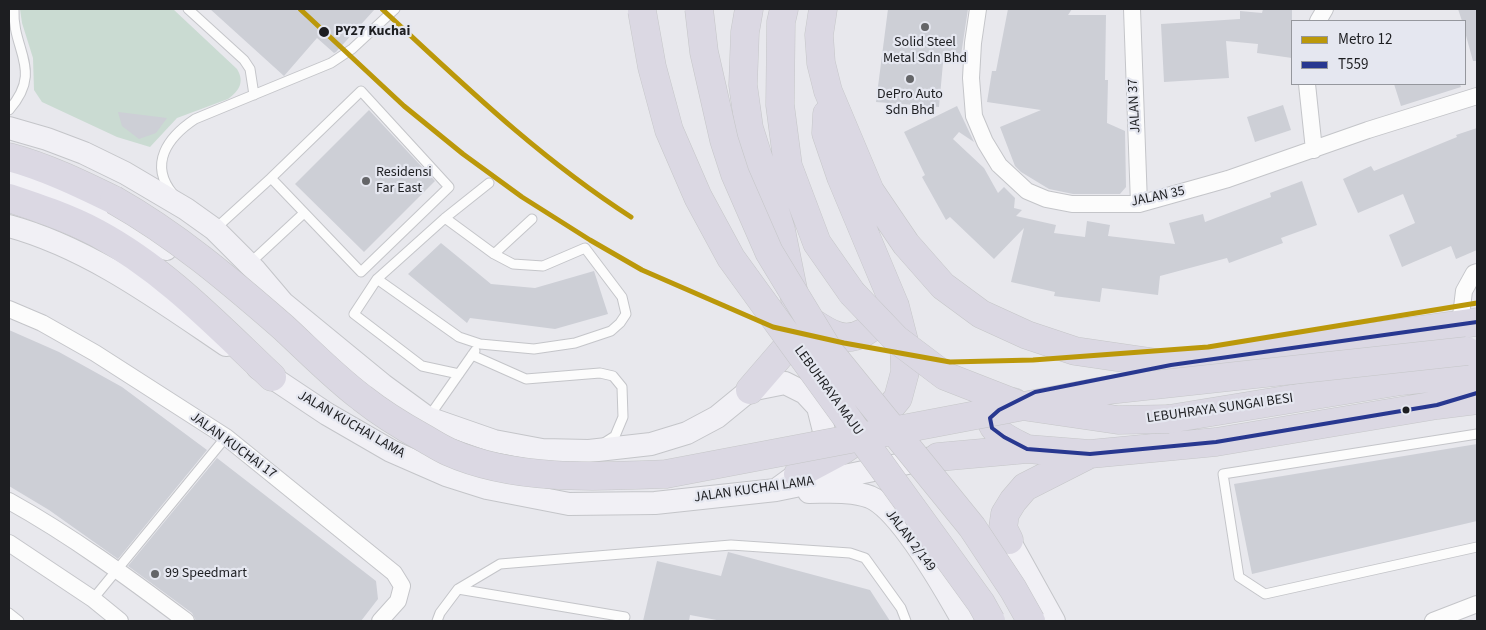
<!DOCTYPE html>
<style>
body{margin:0}
#map{position:relative;width:1486px;height:630px;overflow:hidden;background:#e8e8ed;font-family:"Source Sans 3",sans-serif}
canvas{display:block}
.frame{position:absolute;inset:0;border:10px solid #1d1e21;pointer-events:none}
.legend{position:absolute;left:1291px;top:20px;width:175px;height:65px;box-sizing:border-box;background:#e5e7f0;border:1px solid #95979d;margin:0;padding:6px 9px;list-style:none;font-size:15px;color:#1d1e21}
.legend li{display:flex;align-items:center;gap:10px;height:25px}
.legend b{width:25px;border:1px solid #95979d}
</style>
<div id="map">
<canvas width="1486" height="630"></canvas>
<div class="frame"></div>
<ul class="legend">
<li><b style="height:6px;background:#bb980a"></b>Metro 12</li>
<li><b style="height:6px;background:#283890"></b>T559</li>
</ul>
</div>
<script>
const context = document.querySelector('canvas').getContext('2d');
context.lineJoin = 'round';
function paint(path, color) { context.fillStyle = color; context.fill(path, 'evenodd'); }
function stroke(path, color, width, dash) { context.strokeStyle = color; context.lineWidth = width; context.lineCap = dash ? 'butt' : 'round'; context.setLineDash(dash || []); context.stroke(path); }
function write(font, color, halo, rows, align = 'center') {
  context.font = font + ' "Source Sans 3",sans-serif'; context.lineWidth = 4.5; context.setLineDash([]); context.textBaseline = 'middle'; context.strokeStyle = halo; context.fillStyle = color; for (const [text, x, y, turn = 0] of rows) {
    context.save(); context.translate(x, y); context.rotate((+turn || 0) * Math.PI / 180); context.textAlign = isNaN(turn) ? turn : align; if (halo) context.strokeText(text, 0, 0); context.fillText(text, 0, 0); context.restore();
  }
}
paint(new Path2D(`
 M 20,9 L 173,9 L 237,69 C 245,82 239,91 228,99 L 177,118 L 150,147 L 117,137 L 42,102 L 34,90 L 33,58 L 22,23 Z`), '#cadbd2');
paint(new Path2D(`
 M 210,9 L 375,9 L 336,52 L 334,53 L 317,38 L 284,76 Z
 M 888,9 L 968,9 L 961,55 L 944,52 L 939,107 L 876,102 Z
 M 1008,9 L 1072,9 L 1068,15 L 1106,15 L 1105,80 L 1108,80 L 1107,123 L 1125,131 L 1126,187 L 1120,194 L 1073,194 L 1049,189 L 1021,172 L 1015,166 L 1000,127 L 1041,110 L 987,102 L 992,71 L 996,71 Z
 M 1263,9 L 1292,9 L 1292,58 L 1257,53 L 1258,44 L 1226,41 L 1229,78 L 1164,82 L 1161,24 L 1240,19 L 1240,11 L 1262,13 Z
 M 1458,9 L 1477,9 L 1477,61 L 1473,61 L 1465,32 L 1465,21 L 1462,21 Z
 M 1394,84 L 1460,84 L 1461,87 L 1401,106 Z
 M 1283,105 L 1291,130 L 1255,142 L 1247,117 Z
 M 957,106 L 974,142 L 959,132 L 953,139 L 984,168 L 998,193 L 1004,187 L 1015,198 L 1014,208 L 1022,210 L 1016,216 L 1056,225 L 1054,233 L 1085,237 L 1087,221 L 1110,225 L 1108,236 L 1175,244 L 1169,223 L 1203,214 L 1205,222 L 1271,197 L 1270,193 L 1302,181 L 1317,225 L 1281,238 L 1283,243 L 1229,263 L 1227,258 L 1160,276 L 1158,295 L 1102,288 L 1100,302 L 1054,296 L 1055,292 L 1011,282 L 1024,228 L 994,259 L 950,217 L 946,220 L 922,177 L 925,175 L 904,132 Z
 M 369,110 L 435,181 L 364,252 L 295,184 Z
 M 118,112 L 167,118 L 156,133 L 139,139 L 122,126 Z
 M 1477,128 L 1477,250 L 1456,259 L 1451,246 L 1402,267 L 1389,235 L 1415,223 L 1403,194 L 1358,213 L 1343,179 L 1371,166 L 1374,171 L 1457,137 L 1456,135 Z
 M 441,243 L 491,284 L 535,288 L 594,271 L 608,314 L 555,329 L 470,318 L 467,323 L 408,274 Z
 M 9,330 L 59,352 L 122,387 L 207,450 L 118,559 L 49,510 L 9,486 Z
 M 1477,444 L 1477,521 L 1252,574 L 1234,484 Z
 M 217,458 L 376,581 L 378,599 L 361,621 L 196,621 L 192,613 L 128,566 Z
 M 728,552 L 870,590 L 890,621 L 722,621 L 690,615 L 689,621 L 643,621 L 657,561 L 721,576 Z`), '#cdcfd6');
const service = new Path2D(`
 M 188,9 L 244,60 L 250,69 L 254,95
 M 9,110 C 44,70 12,51 14,9
 M 173,194 C 148,164 168,137 195,119 L 331,63 L 352,49 L 395,9
 M 445,218 L 494,254 L 513,264 L 543,266 L 585,248 L 622,297 L 626,314 L 620,323 L 611,331 L 575,343 L 534,349 L 480,344 L 459,337 L 377,279 L 445,218 L 489,183
 M 215,229 L 271,178 L 361,91 L 449,187 L 361,272 L 271,178
 M 494,254 L 532,219
 M 249,264 L 304,213
 M 377,279 L 354,314 L 422,366 L 459,374
 M 472,355 L 526,379 L 600,373 L 613,376 L 622,387 L 623,417 L 615,436 L 604,443
 M 428,418 L 475,351
 M 1477,434 L 1223,474 L 1239,577 L 1265,594 L 1477,547
 M 458,589 L 625,617
 M 93,599 L 226,437
 M 9,613 L 19,621
 M 437,621 L 440,613 L 458,589 L 500,564 L 731,545 L 850,553 L 865,558 L 901,608 L 906,621`);
const minor = new Path2D(`
 M 978,9 L 973,43 L 971,78 L 974,116 L 985,142 L 999,165 L 1027,191 L 1046,199 L 1072,204 L 1139,204 L 1228,179 L 1368,130 L 1477,96
 M 1132,9 L 1139,204
 M 1318,21 L 1325,9
 M 1307,84 L 1314,150
 M 9,309 L 42,323 L 95,353 L 226,437 L 394,573 L 402,586 L 398,601 L 380,621
 M 1460,324 L 1464,291 L 1474,273 L 1477,272
 M 9,501 C 72,536 129,578 186,621
 M 9,543 L 93,599 L 120,621
 M 1433,621 L 1477,604`);
const secondary = new Path2D(`
 M 9,128 L 47,139 L 84,153 L 125,173 L 186,209 L 214,229 L 255,270 L 283,303 L 383,385 L 428,418 L 494,441 L 542,450 L 589,451 L 651,444 L 687,433 L 717,417 L 750,390 L 785,383 L 805,393 L 818,407 L 824,431 L 819,450 L 798,474 L 776,490
 M 9,177 C 59,190 124,218 166,249
 M 9,226 C 89,248 158,299 226,345
 M 258,368 L 327,414 L 391,451 L 446,475 L 487,488 L 569,504 L 655,503 L 776,490 L 932,458
 M 809,492 C 828,492 852,490 870,497 C 901,510 946,591 963,621
 M 1009,540 L 1054,621`);
const motorway = new Path2D(`
 M 749,9 L 745,32 L 743,85 L 749,128 L 781,230 L 798,314 L 794,339 L 750,390
 M 784,9 L 781,22 L 780,105 L 788,166 L 817,243 L 852,293
 M 823,9 L 819,35 L 821,63 L 828,91 L 870,191 L 906,244 L 943,286 L 981,314 L 1027,335 L 1075,351 L 1171,365 L 1477,322
 M 9,157 C 46,167 79,183 114,200
 M 9,198 C 39,208 69,218 97,233 C 164,269 217,325 272,377
 M 804,317 C 814,323 824,331 835,335 C 859,345 879,321 895,306
 M 1014,402 L 999,410 L 990,418 C 994,435 1012,441 1027,449
 M 1169,419 L 1401,381 L 1477,373
 M 938,457 L 1027,449 L 1090,454 L 1216,442 L 1437,405 L 1477,400
 M 798,474 L 843,450 L 871,431 L 898,398 L 905,372 L 904,341 L 895,306 L 841,177 L 826,133 L 827,114
 M 1009,540 L 1003,528 L 1005,514 L 1013,501 L 1025,487 L 1090,454`);
stroke(service, '#c4c5c9', 11);
stroke(minor, '#c4c5c9', 18);
stroke(secondary, '#c4c5c9', 24);
stroke(motorway, '#c5c6c8', 29);
stroke(service, '#fcfcfc', 9);
stroke(minor, '#fcfcfc', 16);
stroke(secondary, '#f1f0f5', 22);
stroke(motorway, '#dbd8e3', 28);
const motorwayBridge = new Path2D(`
 M 699,9 L 704,52 L 724,140 L 735,174 L 769,252 L 829,351 L 972,527 L 1013,589 L 1031,621
 M 642,11 L 652,67 L 669,130 L 698,197 L 731,258 L 981,603 L 991,621
 M 114,200 C 176,235 229,280 283,327 C 309,351 334,377 362,398 C 381,413 402,426 422,437 C 431,442 440,448 449,452 C 514,481 596,477 666,474 L 1108,390 L 1467,351
 M 852,293 L 896,339 L 945,376 L 1022,406 L 1118,420 L 1169,419`);
stroke(motorwayBridge, '#c5c6c8', 29, []);
stroke(motorwayBridge, '#dbd8e3', 28);
stroke(new Path2D(`
 M 1477,322 L 1171,365 L 1035,392 L 999,410 L 990,418 L 992,428 L 1004,437 L 1027,449 L 1090,454 L 1216,442 L 1437,405 L 1477,393`), '#283890', 4);
stroke(new Path2D(`
 M 300,9 L 404,106 L 463,154 L 522,197 L 590,240 L 642,270 L 773,327 L 844,343 L 950,362 L 1033,360 L 1208,347 L 1477,303
 M 382,9 C 463,84 538,157 631,217`), '#bb980a', 5);
for (const [x, y, r, color] of [
 [925,27,5,"#646568"],
 [324,32,6,"#1d1e21"],
 [910,79,5,"#646568"],
 [366,181,5,"#646568"],
 [1406,410,4.5,"#1d1e21"],
 [155,574,5,"#646568"]
]) { const dot = new Path2D(); dot.arc(x, y, r, 0, 2 * Math.PI); context.fillStyle = color; context.fill(dot); stroke(dot, '#e5e7f0', 2); }
write('bold 14px', '#1d1e21', '#e5e7f0', [
 ["PY27 Kuchai",335,32]
], 'left');
write('14px', '#1d1e21', '#e5e7f0', [
 ["Solid Steel",925,43],
 ["Metal Sdn Bhd",925,59],
 ["DePro Auto",910,95],
 ["Sdn Bhd",910,111],
 ["Residensi",376,173,"left"],
 ["Far East",376,189,"left"],
 ["99 Speedmart",165,574,"left"]
]);
write('14px', '#1d1e21', '#e5e7f0', [
 ["JALAN 37",1135,106,-93],
 ["JALAN 35",1158,197,-12],
 ["LEBUHRAYA MAJU",828,391,54],
 ["LEBUHRAYA SUNGAI BESI",1220,409,-8],
 ["JALAN KUCHAI LAMA",351,425,30],
 ["JALAN KUCHAI 17",233,446,36],
 ["JALAN KUCHAI LAMA",754,490,-8],
 ["JALAN 2/149",910,541,53]
]);
</script>
